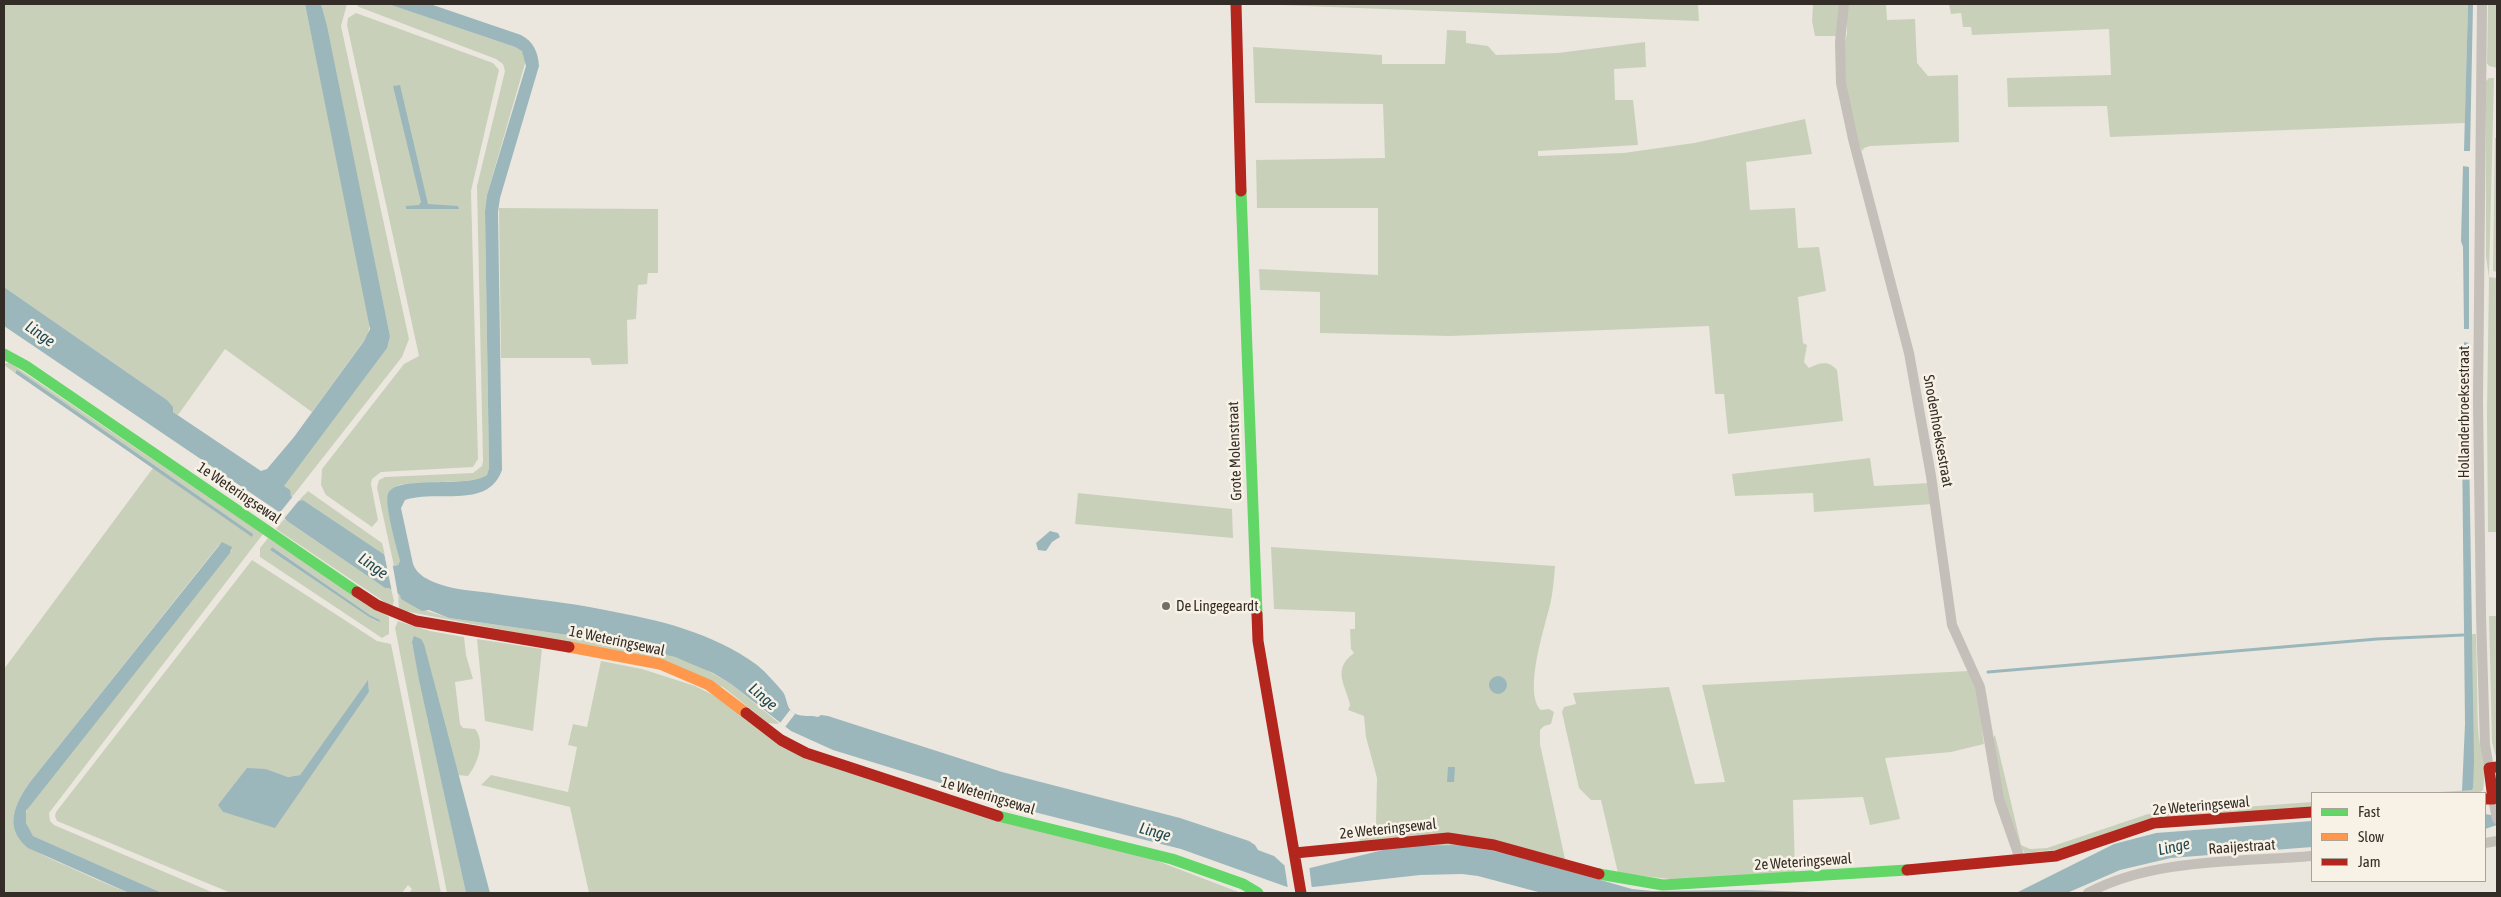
<!DOCTYPE html>
<style>
body{margin:0}
#map{position:relative;width:2501px;height:897px;overflow:hidden;background:#ebe7df;font-family:"Asap Condensed",sans-serif}
canvas{display:block}
.frame{position:absolute;inset:0;border:5px solid #342d27;pointer-events:none}
.legend{position:absolute;left:2311px;top:792px;width:175px;height:90px;box-sizing:border-box;background:#f8f2e6;border:1px solid #aaa39a;margin:0;padding:6px 9px;list-style:none;font-size:15px;color:#342d27}
.legend li{display:flex;align-items:center;gap:10px;height:25px}
.legend b{width:25px;border:1px solid #aaa39a}
</style>
<div id="map">
<canvas width="2501" height="897"></canvas>
<div class="frame"></div>
<ul class="legend">
<li><b style="height:6px;background:#63d668"></b>Fast</li>
<li><b style="height:6px;background:#ff974d"></b>Slow</li>
<li><b style="height:6px;background:#b3261e"></b>Jam</li>
</ul>
</div>
<script>
const context = document.querySelector('canvas').getContext('2d');
context.lineJoin = 'round';
function paint(path, color) { context.fillStyle = color; context.fill(path, 'evenodd'); }
function stroke(path, color, width, dash) { context.strokeStyle = color; context.lineWidth = width; context.lineCap = dash ? 'butt' : 'round'; context.setLineDash(dash || []); context.stroke(path); }
function write(font, color, halo, rows, align = 'center') {
  context.font = font + ' "Asap Condensed",sans-serif'; context.lineWidth = 5; context.setLineDash([]); context.textBaseline = 'middle'; context.strokeStyle = halo; context.fillStyle = color; for (const [text, x, y, turn = 0] of rows) {
    context.save(); context.translate(x, y); context.rotate((+turn || 0) * Math.PI / 180); context.textAlign = isNaN(turn) ? turn : align; if (halo) context.strokeText(text, 0, 0); context.fillText(text, 0, 0); context.restore();
  }
}
paint(new Path2D(`
 M 4,4 L 305,4 L 370,322 L 368,335 L 312,412 L 225,349 L 178,415 L 173,412 L 167,400 L 4,287 Z
 M 321,4 L 347,4 L 341,26 L 409,339 L 402,357 L 292,497 L 284,486 L 285,483 L 390,336 Z
 M 356,4 L 388,4 L 515,47 L 522,50 L 526,60 L 487,195 L 485,211 L 489,468 L 487,475 L 481,480 L 406,484 L 399,485 L 388,495 L 389,512 L 400,561 L 398,565 L 394,566 L 377,488 L 379,480 L 385,477 L 473,473 L 482,466 L 483,461 L 477,186 L 505,71 L 503,64 L 496,59 L 359,7 Z
 M 1252,4 L 1698,4 L 1699,21 Z
 M 1813,4 L 1840,4 L 1837,36 L 1815,36 L 1812,21 Z
 M 1847,4 L 1886,4 L 1887,20 L 1915,19 L 1917,63 L 1928,76 L 1958,75 L 1959,142 L 1870,146 L 1864,148 L 1862,151 L 1855,134 L 1847,95 L 1843,49 L 1847,34 Z
 M 1949,4 L 2468,4 L 2465,123 L 2110,137 L 2107,106 L 2008,107 L 2007,78 L 2111,75 L 2109,29 L 1972,35 L 1971,27 L 1963,27 L 1961,13 L 1951,14 Z
 M 2488,4 L 2497,4 L 2497,68 L 2489,66 L 2487,63 Z
 M 356,13 L 493,63 L 499,70 L 471,191 L 478,459 L 473,467 L 381,472 L 372,479 L 371,484 L 378,520 L 372,527 L 326,495 L 321,485 L 322,469 L 404,364 L 419,356 L 347,25 L 348,18 Z
 M 1447,30 L 1466,31 L 1466,43 L 1488,46 L 1496,55 L 1558,53 L 1645,42 L 1646,67 L 1614,69 L 1615,100 L 1633,100 L 1638,145 L 1538,151 L 1538,156 L 1624,153 L 1694,143 L 1805,119 L 1812,154 L 1746,162 L 1750,210 L 1795,208 L 1798,248 L 1819,247 L 1826,291 L 1798,297 L 1803,343 L 1807,345 L 1804,362 L 1809,368 C 1820,363 1828,360 1837,370 L 1843,421 L 1728,434 L 1724,394 L 1715,394 L 1709,326 L 1450,336 L 1320,333 L 1320,292 L 1260,290 L 1259,269 L 1378,275 L 1378,208 L 1257,208 L 1256,160 L 1385,158 L 1383,104 L 1255,103 L 1253,47 L 1382,55 L 1382,64 L 1445,64 Z
 M 2489,78 L 2494,78 L 2489,277 L 2497,278 L 2497,532 L 2488,532 L 2487,413 L 2489,278 L 2486,256 L 2486,81 Z
 M 2495,138 L 2497,138 L 2497,272 L 2493,271 Z
 M 499,208 L 658,209 L 658,273 L 648,273 L 647,284 L 638,285 L 636,319 L 627,320 L 628,364 L 592,365 L 590,358 L 501,358 Z
 M 6,363 L 10,363 L 263,534 L 49,813 L 50,821 L 54,825 L 214,893 L 162,893 L 33,836 C 24,826 23,815 30,804 L 232,550 L 219,545 L 30,782 C 0,832 18,845 65,865 C 86,875 107,884 129,893 L 4,893 L 4,669 L 153,468 L 252,537 L 16,371 L 15,373 L 4,365 Z
 M 1870,458 L 1874,486 L 1930,483 L 1933,504 L 1814,512 L 1813,493 L 1735,496 L 1732,474 Z
 M 308,491 L 382,543 L 385,555 L 303,500 L 298,501 Z
 M 1078,493 L 1232,509 L 1233,538 L 1075,524 Z
 M 284,519 L 385,588 L 391,588 L 394,601 L 392,607 L 276,529 Z
 M 268,538 L 389,617 L 389,634 L 382,638 L 260,557 L 260,548 ZM 272,547 L 370,615 L 380,620 L 378,622 L 369,617 L 270,550 Z
 M 1271,547 L 1555,566 C 1554,579 1553,592 1550,605 C 1545,626 1523,693 1541,710 L 1549,709 L 1554,712 L 1551,724 L 1544,726 L 1540,730 L 1540,744 L 1565,859 L 1359,841 L 1364,830 L 1376,824 L 1377,778 L 1366,737 L 1364,716 L 1348,710 L 1350,705 C 1346,685 1331,670 1354,653 L 1351,649 L 1350,629 L 1355,629 L 1355,612 L 1274,609 Z
 M 252,560 L 377,641 L 391,644 L 441,893 L 409,893 L 412,889 L 408,885 L 402,893 L 231,893 L 57,821 L 55,816 L 56,812 ZM 368,681 L 369,692 L 275,827 L 223,812 L 219,805 L 266,769 L 288,777 L 300,775 Z
 M 398,593 C 411,609 430,611 449,618 L 582,637 L 675,657 L 698,665 L 731,684 L 779,723 L 778,724 L 768,723 L 723,687 L 535,636 L 399,610 Z
 M 2489,616 L 2497,616 L 2497,761 L 2492,742 Z
 M 398,621 L 430,631 L 464,637 L 466,655 L 473,679 L 455,682 L 460,724 L 463,728 L 475,729 C 486,742 477,765 468,776 L 458,775 L 412,642 L 466,893 L 447,893 L 395,628 Z
 M 2472,634 L 2476,634 C 2477,665 2477,696 2478,728 C 2479,748 2487,769 2483,790 L 2479,793 L 2423,793 L 2472,790 L 2473,788 Z
 M 477,639 L 542,649 L 533,731 L 485,721 Z
 M 601,661 L 642,669 L 695,686 L 723,700 L 786,748 L 1155,860 L 1241,893 L 589,893 L 570,807 L 481,785 L 491,775 L 568,792 L 577,747 L 568,745 L 573,724 L 587,727 Z
 M 1968,671 L 1977,691 L 1984,744 L 1951,752 L 1885,758 L 1900,819 L 1870,825 L 1863,797 L 1793,800 L 1795,872 L 1678,880 L 1618,873 L 1601,800 L 1591,800 L 1579,788 L 1562,712 L 1564,707 L 1576,704 L 1573,693 L 1669,687 L 1695,784 L 1725,782 L 1702,685 Z
 M 1995,735 L 2021,845 L 2030,849 L 2047,848 L 2148,814 L 2312,802 L 2312,808 L 2152,820 L 2073,848 L 2025,853 C 2004,835 1998,767 1993,738 Z`), '#c9d0ba');
paint(new Path2D(`
 M 305,4 L 321,4 L 327,26 L 390,336 L 387,348 L 284,486 L 290,490 L 291,496 L 298,501 L 303,500 L 385,555 L 386,561 L 394,566 L 398,565 L 400,561 C 397,548 384,505 388,494 C 395,474 468,489 487,475 L 489,468 L 485,211 L 487,195 L 526,66 L 522,51 L 515,47 L 388,4 L 430,4 L 521,35 C 534,42 538,52 539,66 L 500,198 L 498,212 L 502,470 C 488,510 437,489 405,500 L 401,508 L 413,564 C 417,575 428,580 439,584 C 456,590 474,591 491,593 C 529,599 567,602 605,610 C 659,620 712,632 757,665 C 767,673 775,683 783,692 C 788,700 786,710 796,714 C 803,717 811,715 818,717 L 821,715 L 828,716 L 1002,772 L 1180,818 L 1249,841 L 1255,845 L 1258,850 L 1274,856 L 1284,865 L 1310,868 L 1399,846 L 1463,845 L 1513,855 L 1632,889 L 1652,891 L 1746,890 L 1845,893 L 1542,893 L 1478,876 L 1462,874 L 1420,875 L 1313,887 L 1287,887 L 1181,849 L 1038,813 L 833,750 L 791,731 L 731,684 L 713,673 L 675,657 L 582,637 L 449,618 L 429,610 L 422,611 L 401,599 L 400,595 L 389,588 L 385,588 L 287,521 L 279,512 L 4,326 L 4,287 L 167,400 L 173,407 L 173,412 L 261,471 L 267,469 L 294,437 L 364,341 L 370,329 Z
 M 2468,4 L 2473,4 L 2470,151 L 2464,151 Z
 M 400,85 L 428,204 L 458,206 L 459,209 L 406,209 L 406,206 L 419,205 L 421,202 L 393,86 Z
 M 2463,166 L 2469,167 L 2469,329 L 2464,329 L 2463,247 L 2461,241 Z
 M 2464,342 L 2469,343 L 2469,429 L 2462,429 Z
 M 17,370 L 253,534 L 252,537 L 15,373 Z
 M 2462,444 L 2469,444 L 2474,761 L 2473,788 L 2472,790 L 2462,791 L 2465,724 Z
 M 1050,531 L 1058,533 L 1060,537 L 1052,542 L 1046,551 L 1038,550 L 1036,543 Z
 M 222,542 L 232,547 L 230,553 L 26,811 L 26,823 L 33,836 L 162,893 L 129,893 L 28,848 C 3,828 15,804 30,782 Z
 M 272,547 L 370,615 L 380,620 L 379,622 L 369,617 L 270,550 Z
 M 414,636 L 421,639 L 424,644 L 490,893 L 466,893 L 419,680 L 412,642 Z
 M1489 685a9 9 0 1 1 18 0a9 9 0 1 1-18 0Z
 M 368,680 L 369,692 L 275,828 L 223,812 L 218,805 L 247,768 L 266,769 L 288,777 L 300,775 Z
 M 1448,767 L 1455,767 L 1454,782 L 1447,782 Z
 M 2485,814 L 2497,816 L 2497,825 L 2485,829 Z
 M 2312,821 L 2312,847 L 2171,858 L 2120,870 L 2067,893 L 2016,893 L 2114,844 L 2156,833 Z`), '#9cb7bb');
paint(new Path2D(`
 M 294,495 L 301,498 L 282,521 L 278,515 Z
 M 384,553 L 392,561 L 399,601 L 398,596 L 392,592 Z
 M 790,710 L 795,714 L 785,727 L 780,723 Z
 M 1284,862 L 1309,865 L 1312,890 L 1288,889 Z`), '#ebe7df');
stroke(new Path2D(`
 M 1988,672 L 2377,639 L 2463,635`), '#9cb7bb', 3);
stroke(new Path2D(`
 M 1844,4 L 1840,42 L 1841,83 L 1853,139 L 1909,353 L 1931,476 L 1952,625 L 1980,687 L 1999,799 L 2020,859
 M 2482,4 L 2478,401 L 2481,616 L 2485,745 L 2489,768
 M 2493,799 L 2497,819
 M 2485,843 L 2497,841
 M 2088,893 C 2152,858 2241,862 2312,856`), '#c4bfb8', 10);
stroke(new Path2D(`
 M 1241,191 L 1257,614
 M 4,354 L 26,366 L 357,592
 M 998,816 L 1172,859 L 1243,884 L 1258,893
 M 1599,874 L 1663,885 L 1907,870`), '#63d668', 11);
stroke(new Path2D(`
 M 569,647 L 660,664 L 709,685 L 746,713`), '#ff974d', 11);
stroke(new Path2D(`
 M 1236,4 L 1241,191
 M 357,592 L 377,605 L 416,621 L 569,647
 M 1257,614 L 1258,641 L 1301,893
 M 746,713 L 781,740 L 806,753 L 998,816
 M 2485,799 L 2493,799 L 2489,768 L 2497,767
 M 1295,853 L 1448,838 L 1494,845 L 1599,874
 M 1907,870 L 2056,856 L 2154,823 L 2312,812`), '#b3261e', 11);
for (const [x, y, r, color] of [
 [1166,606,5,"#746e67"]
]) { const dot = new Path2D(); dot.arc(x, y, r, 0, 2 * Math.PI); context.fillStyle = color; context.fill(dot); stroke(dot, '#f8f2e6', 2); }
write('15px', '#342d27', '#f8f2e6', [
 ["Hollanderbroeksestraat",2464,412,-90],
 ["Snodenhoeksestraat",1938,431,80],
 ["Grote Molenstraat",1235,451,-92],
 ["1e Weteringsewal",239,493,34],
 ["1e Weteringsewal",617,641,12],
 ["1e Weteringsewal",988,796,17],
 ["2e Weteringsewal",2201,806,-5],
 ["2e Weteringsewal",1388,829,-6],
 ["Raaijestraat",2242,847,-4],
 ["2e Weteringsewal",1803,862,-4]
]);
write('15px', '#342d27', '#f8f2e6', [
 ["De Lingegeardt",1176,606]
], 'left');
write('italic 16px', '#1f4853', '#f8f2e6', [
 ["Linge",40,334,35],
 ["Linge",373,566,35],
 ["Linge",763,697,41],
 ["Linge",1155,832,16],
 ["Linge",2174,847,-12]
]);
</script>
